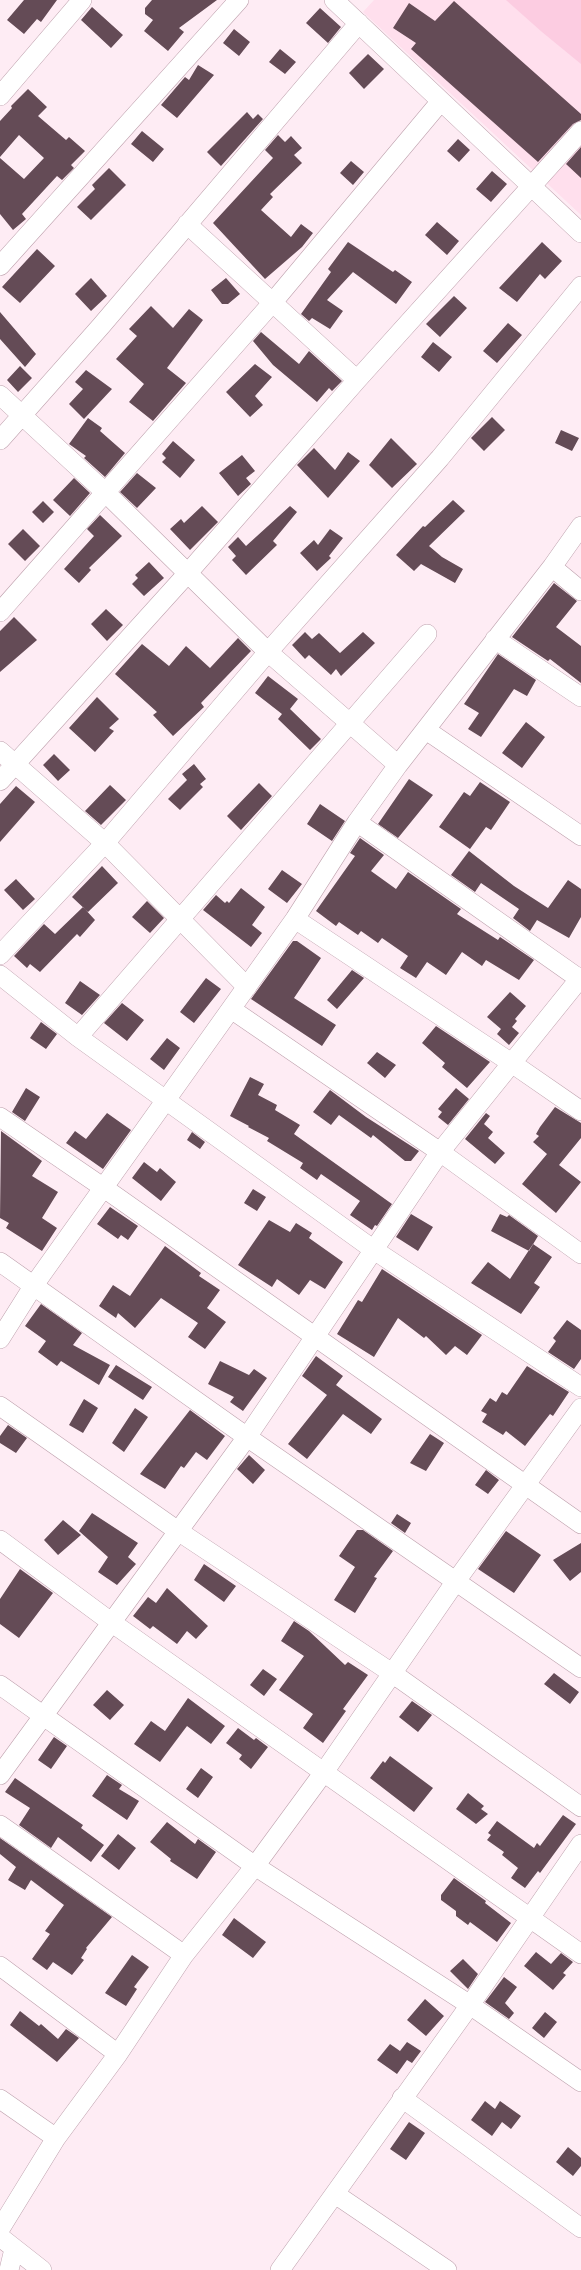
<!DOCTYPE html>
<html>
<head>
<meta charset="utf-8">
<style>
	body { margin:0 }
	canvas { display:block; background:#feecf4 }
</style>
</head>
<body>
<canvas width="581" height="2270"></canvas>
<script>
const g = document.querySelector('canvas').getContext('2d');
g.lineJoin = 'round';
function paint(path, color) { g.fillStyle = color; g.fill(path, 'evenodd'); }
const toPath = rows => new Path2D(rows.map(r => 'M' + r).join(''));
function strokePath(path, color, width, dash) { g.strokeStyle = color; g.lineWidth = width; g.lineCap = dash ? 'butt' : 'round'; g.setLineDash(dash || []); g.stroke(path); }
const built = toPath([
	[374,0,581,0,581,215,363,12]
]);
const green = toPath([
	[506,0,581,0,581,64,542,32]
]);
const building = toPath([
	[24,0,57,0,41,22,37,19,24,34,7,20],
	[152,0,217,0,179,28,184,32,168,51,144,31,153,20,145,14,145,8],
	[454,1,581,114,581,120,573,124,538,162,411,49,416,43,393,28,409,3,435,21],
	[92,7,123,35,111,48,81,20],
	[320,8,341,27,328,43,306,23],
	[234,29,250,42,239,56,223,43],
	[280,49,296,62,285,74,269,62],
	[368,54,384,69,364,89,349,73],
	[198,65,214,75,177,118,161,105,185,77,189,80],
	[28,89,47,107,38,116,66,140,69,137,85,151,71,165,74,168,62,180,57,176,22,214,26,219,13,230,0,214,0,158,24,179,44,158,19,135,0,157,0,121,12,108,11,106],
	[247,112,253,119,258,114,263,119,221,166,207,152],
	[142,131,164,149,153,162,131,144],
	[278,135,285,142,291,136,302,148,294,155,302,163,270,194,273,197,261,210,291,237,301,224,313,233,302,247,265,279,213,223,273,158,265,150],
	[458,139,470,150,459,162,447,151],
	[581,147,581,178,566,164],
	[351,161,364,172,353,185,340,173],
	[109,168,126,185,91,220,77,207,95,189,92,185],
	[492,171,507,184,491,202,476,189],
	[437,222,459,241,447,255,425,235],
	[348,242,393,272,395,270,412,282,396,304,353,272,327,300,343,311,330,329,312,318,309,321,301,314,331,272,328,269],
	[542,242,562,261,545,279,540,274,517,302,499,288],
	[37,249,55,266,20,303,2,287],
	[91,278,107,296,91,311,75,294],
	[226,278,240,294,228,304,222,304,211,290],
	[454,296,467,308,440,337,426,324],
	[151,306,173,328,189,309,203,320,167,368,186,383,153,421,129,402,144,384,116,359,137,336,129,329],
	[0,312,36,354,25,367,0,339],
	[508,323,522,335,497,363,483,351],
	[261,332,299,364,309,351,342,381,332,391,329,388,317,402,273,365,253,341],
	[433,342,452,357,439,372,421,357],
	[255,364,272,377,255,396,263,405,250,417,226,392],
	[20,366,32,378,18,392,7,380],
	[86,370,112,389,84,419,69,404,83,389,75,382],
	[492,417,505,430,484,451,471,438],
	[88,418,102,428,100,431,125,453,105,477,84,458,86,456,69,444],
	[561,430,579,438,572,451,555,443],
	[391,438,417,464,392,488,369,465],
	[173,441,195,460,180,478,162,462,166,458,162,454],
	[314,448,335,470,348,452,360,461,328,498,297,465],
	[242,455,255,471,246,478,251,484,238,496,219,473],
	[137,473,156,488,137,508,120,492],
	[74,478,90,493,70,516,53,500],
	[453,500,465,511,429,546,442,557,463,569,455,583,421,564,414,571,396,555,423,526,425,527],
	[43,501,54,512,43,523,32,512],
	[202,506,218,522,190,550,170,529,181,519,184,523],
	[290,506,297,512,273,541,277,545,246,575,232,560,236,556,228,547,238,537,246,546],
	[100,515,122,536,89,568,91,570,79,583,64,569,94,536,87,529],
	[23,529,40,546,25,561,8,544],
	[330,529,343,538,329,556,331,558,317,571,300,553,314,540,318,545],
	[149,562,164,578,144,596,132,584,138,578,135,575],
	[554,583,577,601,556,627,581,646,581,683,550,659,548,661,512,637],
	[106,609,123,625,107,641,91,624],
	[14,617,37,640,0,672,0,631],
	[305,632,312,639,319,633,340,653,363,632,375,643,341,676,336,669,331,675,309,655,305,659,292,645],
	[238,638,251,651,201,703,204,707,173,736,153,715,157,712,115,674,142,644,169,666,186,646,210,668],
	[498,654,536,680,527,696,514,689,481,737,468,729,479,713,464,704],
	[268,676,298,699,290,709,321,739,310,750,278,719,282,714,255,693],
	[97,697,119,719,109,728,114,731,95,752,69,728],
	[526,722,545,737,522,768,502,753],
	[54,754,70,770,58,781,43,765],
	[194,764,206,779,200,784,203,787,180,810,168,799,187,780,182,774],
	[409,779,433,795,398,838,378,824],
	[480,782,510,802,491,830,486,827,470,849,439,827,464,792,470,796],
	[259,783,272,796,241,830,227,816],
	[110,785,126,800,101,825,85,811],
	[16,786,35,802,0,842,0,804],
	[320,804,345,821,332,841,307,824],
	[360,838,384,855,371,871,396,889,408,872,461,909,457,914,498,940,500,937,534,960,519,980,486,960,482,966,462,952,446,975,427,962,416,978,400,968,408,956,382,938,378,943,361,931,358,935,339,922,336,926,316,911,355,856,350,853],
	[469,851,514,886,548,908,568,880,581,889,581,917,569,938,537,920,530,931,513,918,519,909,481,883,475,892,451,875],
	[102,866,118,883,88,912,72,897],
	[282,870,302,884,287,903,268,889],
	[16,879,35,899,23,910,4,890],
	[241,888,265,907,252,925,262,933,251,947,203,910,216,895,225,903,227,901,229,903],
	[147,901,164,918,150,933,132,917],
	[83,907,95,920,80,937,77,934,40,972,30,964,27,968,14,956,44,924,55,934],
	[293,941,297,941,321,958,294,998,336,1025,322,1046,251,999],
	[352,970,364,978,337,1009,327,1000],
	[206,978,221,989,194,1023,180,1012],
	[80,981,100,995,82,1015,65,1003],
	[510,992,526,1006,515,1019,517,1021,512,1027,519,1033,509,1045,497,1034,501,1029,487,1017],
	[122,1003,144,1020,127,1041,104,1023],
	[41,1022,57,1034,46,1049,30,1038],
	[436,1026,490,1062,467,1088,442,1067,445,1063,422,1043],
	[167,1038,180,1048,164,1070,150,1059],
	[377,1052,396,1065,385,1078,367,1063],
	[250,1077,264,1084,258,1095,277,1105,275,1110,300,1125,294,1134,392,1204,377,1226,375,1225,372,1230,350,1215,360,1201,321,1174,317,1180,300,1168,303,1163,267,1141,269,1138,248,1127,249,1126,230,1116],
	[26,1088,40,1097,25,1121,12,1112],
	[456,1088,469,1099,448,1125,438,1117,442,1112,438,1109],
	[330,1090,366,1117,419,1151,411,1161,405,1161,373,1135,371,1138,339,1115,331,1125,313,1112],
	[555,1107,581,1123,581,1138,559,1165,581,1182,556,1213,522,1184,547,1154,533,1142,539,1136,536,1134,540,1127],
	[107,1113,131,1130,103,1169,66,1143,75,1131,86,1139],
	[486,1113,490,1116,484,1124,493,1132,488,1138,505,1153,495,1164,465,1139],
	[1,1131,42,1161,32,1176,58,1192,42,1218,57,1228,42,1251,6,1228,9,1223,0,1218],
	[192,1132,205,1142,200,1149,187,1140],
	[144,1162,157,1172,160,1168,176,1182,161,1201,132,1178],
	[253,1189,266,1197,257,1211,244,1203],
	[110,1207,138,1226,128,1240,121,1235,118,1239,97,1224],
	[411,1214,433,1227,418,1251,396,1237],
	[500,1214,507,1217,509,1215,538,1236,529,1251,491,1231],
	[269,1220,290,1232,296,1223,312,1233,309,1238,343,1262,325,1289,310,1280,299,1295,277,1279,272,1287,238,1265],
	[533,1244,552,1257,534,1283,540,1287,521,1314,471,1283,488,1262,510,1279],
	[165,1246,201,1273,199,1276,220,1290,207,1308,226,1322,205,1349,188,1337,198,1323,161,1298,135,1328,118,1313,116,1318,99,1306,113,1285,130,1296],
	[382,1269,482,1335,467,1355,455,1346,446,1355,426,1336,424,1338,398,1318,374,1357,337,1334,358,1300,362,1302],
	[41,1304,82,1333,73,1345,110,1365,99,1385,61,1361,57,1366,38,1352,46,1341,25,1326],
	[567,1320,581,1330,581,1359,574,1369,548,1352,556,1341,553,1338],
	[316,1356,343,1376,336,1385,382,1419,371,1434,343,1414,307,1459,288,1444,327,1395,302,1376],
	[220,1361,249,1375,254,1369,267,1378,243,1411,230,1402,234,1397,208,1384],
	[116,1365,152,1387,143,1400,108,1377],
	[527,1366,569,1392,553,1416,550,1414,525,1446,506,1431,503,1435,482,1422,487,1414,481,1411,490,1398,496,1402,502,1392,507,1395],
	[84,1399,98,1408,83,1433,69,1425],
	[135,1408,148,1417,124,1452,112,1443],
	[190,1410,225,1436,207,1460,196,1452,184,1468,181,1466,165,1489,140,1474],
	[8,1425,27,1438,16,1453,0,1443,0,1436],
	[430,1434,444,1443,426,1471,410,1463],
	[249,1455,265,1470,253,1484,237,1469],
	[486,1470,499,1480,488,1494,475,1485],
	[92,1513,138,1543,128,1557,136,1564,117,1585,98,1572,108,1557,79,1531],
	[397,1514,411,1523,405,1533,391,1523],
	[63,1520,81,1535,58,1555,44,1540],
	[357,1530,363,1530,393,1551,374,1577,377,1578,355,1613,334,1600,355,1567,339,1556],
	[506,1531,541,1555,514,1593,478,1569],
	[581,1543,581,1572,570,1581,553,1560],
	[204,1564,236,1586,224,1602,194,1580],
	[20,1569,53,1593,19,1638,0,1624,0,1599],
	[167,1588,208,1626,196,1639,187,1631,177,1644,153,1626,150,1629,133,1616,148,1597,156,1603],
	[294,1621,309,1631,345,1665,348,1662,368,1675,343,1709,346,1711,323,1743,303,1728,313,1714,279,1690,304,1656,281,1641],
	[263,1669,277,1679,264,1696,250,1685],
	[554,1673,579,1692,570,1704,544,1684],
	[107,1690,124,1705,110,1720,93,1705],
	[188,1698,225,1726,211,1744,187,1726,160,1762,134,1744,151,1721,165,1731],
	[412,1701,432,1715,418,1732,399,1717],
	[238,1728,254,1740,256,1738,268,1747,251,1769,239,1759,242,1755,226,1743],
	[54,1737,67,1746,51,1769,38,1760],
	[390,1756,433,1788,414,1812,370,1778,383,1761,385,1763],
	[201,1768,213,1777,198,1798,186,1789],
	[107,1775,122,1785,119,1789,139,1801,127,1820,92,1796],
	[15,1778,83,1825,81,1828,104,1845,91,1862,58,1837,51,1848,19,1825,30,1808,5,1792],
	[468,1793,484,1806,481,1809,488,1814,476,1824,456,1809],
	[563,1815,576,1824,540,1873,538,1871,525,1888,511,1878,518,1868,502,1855,504,1852,487,1840,491,1835,488,1833,497,1821,534,1848,537,1843,540,1846],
	[167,1822,195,1844,198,1839,216,1852,197,1879,170,1861,171,1859,150,1842],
	[118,1834,136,1848,119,1870,101,1856],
	[0,1838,112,1917,86,1948,87,1949,81,1958,84,1960,72,1975,53,1962,47,1970,32,1959,50,1934,45,1931,64,1905,31,1880,25,1890,8,1880,16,1867,0,1854],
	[454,1878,486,1901,485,1903,511,1923,497,1942,470,1922,468,1925,456,1916,456,1911,441,1900,441,1895],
	[234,1918,266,1942,253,1958,222,1935],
	[536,1952,551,1964,561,1953,573,1962,563,1973,566,1975,553,1990,524,1966],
	[132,1955,149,1967,134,1987,137,1989,126,2006,105,1993],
	[463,1959,478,1974,468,1989,450,1971],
	[504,1977,517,1987,505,2003,514,2013,509,2019,485,2002],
	[425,1999,444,2016,426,2036,407,2020],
	[20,2011,39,2026,41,2024,58,2039,66,2029,79,2038,57,2062,10,2025],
	[545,2012,557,2022,544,2038,532,2028],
	[407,2042,421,2051,412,2063,407,2060,397,2074,377,2060,390,2044,400,2051],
	[485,2101,495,2109,500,2101,521,2116,511,2129,502,2122,492,2136,471,2120],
	[409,2122,425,2133,406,2160,390,2149],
	[568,2147,581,2158,581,2166,573,2176,556,2162]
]);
const minor = toPath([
	[334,0,581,233],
	[0,96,82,0],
	[187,224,357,380],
	[0,266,239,0],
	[0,395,106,493,268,652,398,765],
	[0,440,101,326,359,23],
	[552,567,581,591],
	[0,612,273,302,441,101],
	[495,639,581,697],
	[426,730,581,836],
	[0,751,105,843,247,987],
	[0,781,187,574,357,380,581,131],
	[357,822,581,980],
	[295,919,513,1064,581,1111],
	[0,955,105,843,268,652,440,458,581,286],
	[0,975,78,1037,374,1250,581,1387],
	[231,1009,440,1152,581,1254],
	[78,1037,427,634],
	[0,1117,104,1188,581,1524],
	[0,1262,247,1437,581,1668],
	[0,1339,34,1285,295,919,357,822,398,765,552,567,581,526],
	[0,1406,178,1531,392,1673,581,1807],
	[0,1540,111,1622,581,1954],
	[0,1685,255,1866,470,2005,581,2082],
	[0,1775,247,1437,440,1152,581,977],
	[0,1825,184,1955],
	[0,1966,118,2054],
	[402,2098,581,2228],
	[0,2099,56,2138],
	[335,2194,447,2270],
	[0,2229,56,2138,118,2054,184,1955,255,1866,324,1772,456,1581,581,1408],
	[0,2237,42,2270],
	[9,2270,14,2249],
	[280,2270,470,2005,581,1844]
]);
paint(built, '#ffdfed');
paint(green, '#fccce1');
paint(building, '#644b56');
strokePath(minor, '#bea1ad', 20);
strokePath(minor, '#fff', 19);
</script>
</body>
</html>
